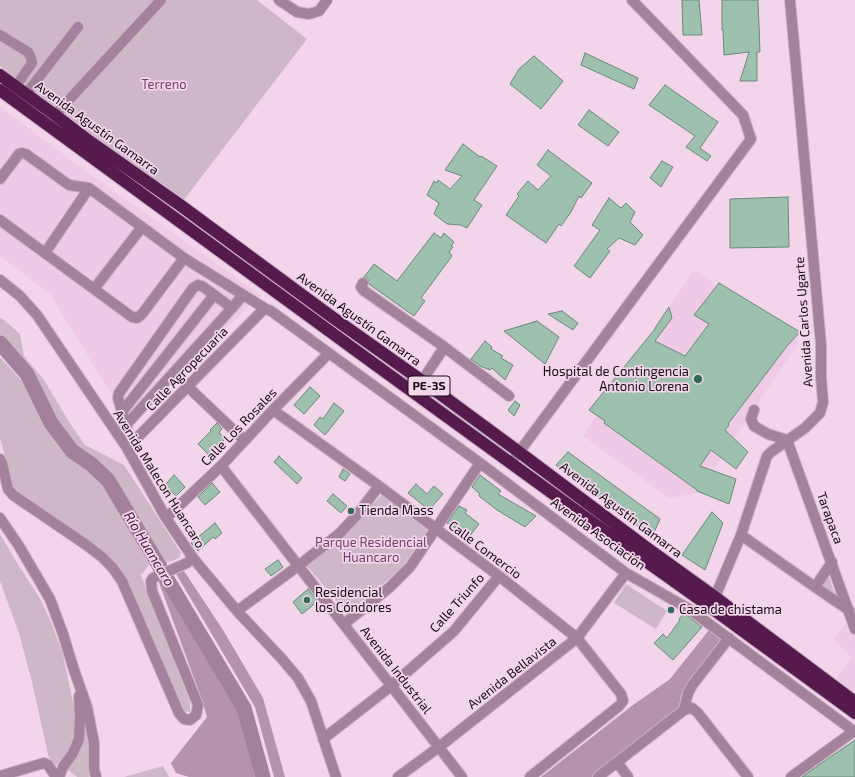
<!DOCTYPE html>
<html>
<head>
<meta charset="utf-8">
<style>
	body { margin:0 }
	canvas { display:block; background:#f3d5eb }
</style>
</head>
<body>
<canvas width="855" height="777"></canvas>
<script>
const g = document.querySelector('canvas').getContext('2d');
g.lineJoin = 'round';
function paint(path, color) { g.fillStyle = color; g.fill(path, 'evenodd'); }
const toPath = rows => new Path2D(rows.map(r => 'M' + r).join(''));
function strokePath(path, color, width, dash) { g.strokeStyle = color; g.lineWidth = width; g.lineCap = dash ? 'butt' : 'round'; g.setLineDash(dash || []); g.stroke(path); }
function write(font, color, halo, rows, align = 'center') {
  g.font = font + ' "Exo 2",sans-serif'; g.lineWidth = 3.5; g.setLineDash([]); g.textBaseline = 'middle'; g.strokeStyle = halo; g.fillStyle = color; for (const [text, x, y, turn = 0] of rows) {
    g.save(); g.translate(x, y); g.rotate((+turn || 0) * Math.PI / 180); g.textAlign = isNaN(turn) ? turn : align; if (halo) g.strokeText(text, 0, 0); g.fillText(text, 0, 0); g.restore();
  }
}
const built = toPath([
	[0,106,79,166,261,295,129,423,50,294,0,256],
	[694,270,799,342,698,493,669,498,583,436],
	[850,617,855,631,855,695,835,680,851,657,834,639]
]);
const green = toPath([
	[0,0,257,0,307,39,180,205,0,66],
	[0,318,3,319,20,334,24,356,44,380,71,425,85,445,124,465,181,553,179,558,164,564,108,472,95,462,75,449,58,427,25,365,0,336],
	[1,358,22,381,53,438,64,453,86,467,104,482,149,565,141,575,190,702,190,712,185,711,156,649,127,582,113,559,87,539,20,496,13,485,0,438,0,359],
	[382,495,428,530,400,570,347,613,307,566],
	[0,534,16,561,39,597,52,624,63,655,76,716,74,740,67,756,54,767,48,755,32,682,19,633,0,581],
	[828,575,837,600,819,590],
	[626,584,667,611,656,629,614,603],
	[84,715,91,731,89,777,77,777,67,769,83,742,84,734],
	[163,766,169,777,124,777]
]);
const forest = toPath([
	[184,571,223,630,263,698,285,777,274,777,255,707,175,572],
	[161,575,236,705,244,725,255,777,189,777,176,773,171,763,207,717,202,700,157,577],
	[709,630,725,638,681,695,679,707,592,777,541,777,633,705,670,679]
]);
const river = toPath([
	[0,343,27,374,51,423,72,451,91,464,108,480,244,708,263,777]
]);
const building = toPath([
	[682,0,699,0,702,35,683,35,682,0],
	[722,0,758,0,760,52,757,52,757,81,740,81,749,52,724,55,723,30,722,30,722,0],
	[585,53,638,78,634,89,581,65,585,53],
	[534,56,563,81,541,109,510,84,519,69,534,56],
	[665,85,718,122,700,148,711,156,707,161,686,147,695,136,649,105,665,85],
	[589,110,619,132,608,146,578,125,589,110],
	[463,144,480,157,481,156,497,166,474,200,482,205,467,228,461,225,447,224,434,214,439,203,427,195,434,181,437,183,438,180,450,189,462,176,445,170,463,144],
	[548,150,592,183,581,198,579,196,571,212,561,226,559,224,546,243,506,215,519,196,517,194,528,181,538,190,551,176,537,165,548,150],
	[662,161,673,167,661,187,650,178,662,161],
	[788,197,789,247,730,248,730,199,788,197],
	[609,198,621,208,626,203,635,212,630,222,643,235,635,245,619,238,607,249,610,251,590,278,574,266,600,230,592,225,609,198],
	[434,233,441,238,444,233,454,242,451,246,453,247,449,252,452,256,421,298,425,301,414,316,369,284,368,279,364,277,374,264,397,281,434,233],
	[719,283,800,332,787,346,728,424,729,425,725,430,748,452,736,469,711,450,700,466,736,479,729,504,697,491,697,490,604,423,605,421,589,410,655,329,655,328,669,307,672,318,655,341,685,356,709,324,694,315,719,283],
	[562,311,578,323,573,330,548,314,562,311],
	[537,321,559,337,545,364,504,331,537,321],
	[485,341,492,347,491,349,503,356,501,358,513,365,505,380,492,368,490,370,480,366,471,359,485,341],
	[310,387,320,396,304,414,294,405,310,387],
	[515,401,520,405,514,416,508,410,515,401],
	[334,403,344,411,325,435,314,425,320,417,323,419,334,403],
	[217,423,222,429,219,432,225,439,209,455,198,444,211,431,210,430,217,423],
	[568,452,660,519,652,537,556,465,568,452],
	[279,456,302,478,297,484,274,462,279,456],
	[343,469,350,474,345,481,339,477,343,469],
	[174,475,185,487,176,496,165,485,174,475],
	[480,475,501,491,498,494,536,516,525,527,497,510,479,496,480,494,472,487,480,475],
	[212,483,220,492,205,505,198,497,212,483],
	[416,484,427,494,434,486,443,494,429,510,408,493,416,484],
	[333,494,347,506,341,513,327,501,333,494],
	[459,506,467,510,465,513,479,524,468,538,458,531,459,530,447,523,459,506],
	[712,512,723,523,705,570,682,555,712,512],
	[215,523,222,533,215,539,213,537,198,551,191,543,215,523],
	[278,560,283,567,271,576,265,569,278,560],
	[308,589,318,601,302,614,293,602,308,589],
	[684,613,702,627,673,660,654,643,663,634,667,638,680,620,679,619,684,613],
	[855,740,855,777,802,777,823,762,855,740]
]);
const minor = toPath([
	[279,0,297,12,309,14,319,11,327,0],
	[0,35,28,52,31,58,32,63,16,86],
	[26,94,78,27],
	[55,115,161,0],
	[0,179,19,154,22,153,26,154,69,185,89,188,184,258],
	[0,220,132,317,137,318,142,314,184,258,266,309,271,311,480,463,626,573,689,609,855,732],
	[45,253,89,188],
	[0,280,20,296,37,315,127,448,166,518,193,558,237,611,282,659,298,678,311,701,336,777],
	[363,283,361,287,363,290,443,346,509,396],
	[94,289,142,227],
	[422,381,443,349,443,346],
	[188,387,244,440],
	[273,410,379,486,499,576,577,638,621,694,623,701,619,706,530,777],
	[754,410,751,419,754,426,768,434,787,440,855,629],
	[122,412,214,295],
	[126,425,232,308],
	[132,443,129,437,126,425,118,398,119,393,193,288,198,285,202,286,232,308,243,295],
	[128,447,262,311,266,309],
	[0,459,2,463,8,489,13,495,85,544,102,557,112,567,122,581,179,713,184,719,190,720,196,715,198,705,152,591,151,581,153,578,187,563,193,558],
	[511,463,751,139,743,115,632,0],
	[221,466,462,777],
	[0,518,19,546,50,599,63,634,74,670,87,707,94,743,94,769,96,777],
	[166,518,221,466,273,410,329,353],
	[741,535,815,587,849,610],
	[815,587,832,562],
	[711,603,715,597,741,535,767,456,771,452,805,428,820,413,823,402,821,377,821,344,790,0],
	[237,611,298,566,339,534,356,516,379,486],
	[344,624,390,587,410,567,480,463],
	[684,710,692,708,698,713,748,777],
	[323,739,391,686,454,631,499,576],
	[617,762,628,777],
	[0,776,44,763,48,765,56,777],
	[59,777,63,767,73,753,79,739,80,717,79,696],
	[398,777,439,747,577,638,626,573],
	[598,777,684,710,688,693,693,684,729,638],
	[791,777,854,731]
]);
const highway = toPath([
	[0,75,55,115,89,141,180,205,332,317,432,388,519,452,647,548,715,597,855,702],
	[0,90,373,363,647,562,709,606,855,713]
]);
const markers = [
	[698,379,5,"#336b53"],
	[351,511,4,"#336b53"],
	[307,600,4,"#336b53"],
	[671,610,4,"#336b53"]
];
const shields = [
	[429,386,42]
];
const shieldNames = [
	["PE-3S",429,386]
];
const parkNames = [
	["Terreno",164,85],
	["Parque Residencial",371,543],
	["Huancaro",371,558]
];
const streetNames = [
	["Avenida Agustín Gamarra",97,128,36],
	["Avenida Agustín Gamarra",359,319,36],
	["Avenida Carlos Ugarte",804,322,-94],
	["Calle Agropecuaria",187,369,-46],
	["Calle Los Rosales",239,427,-46],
	["Avenida Malecon Huancaro",159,479,58],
	["Avenida Agustín Gamarra",621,510,37],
	["Tarapaca",830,518,70],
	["Avenida Asociación",598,534,36],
	["Calle Comercio",485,550,37],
	["Calle Triunfo",457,603,-48],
	["Avenida Industrial",396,670,52],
	["Avenida Bellavista",512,673,-38]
];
const poiNames = [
	["Hospital de Contingencia",689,372,"right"],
	["Antonio Lorena",689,387,"right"],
	["Tienda Mass",359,511],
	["Residencial",315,593],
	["los Cóndores",315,608],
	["Casa de chistama",679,610]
];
const waterNames = [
	["Río Huancaro",149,549,59]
];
paint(built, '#efcae6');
paint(green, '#ceb8c8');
paint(forest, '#b493ab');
strokePath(river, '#a2829a', 15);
paint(building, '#9dc0af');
strokePath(building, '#688a79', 1);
strokePath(minor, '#cbb1c4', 12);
strokePath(highway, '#cbb1c4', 14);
strokePath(minor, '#a3839b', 10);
strokePath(highway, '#571a4d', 12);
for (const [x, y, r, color] of markers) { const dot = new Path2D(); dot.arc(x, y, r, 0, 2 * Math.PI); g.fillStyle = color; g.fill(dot); strokePath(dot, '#f3d5eb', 1.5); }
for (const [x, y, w] of shields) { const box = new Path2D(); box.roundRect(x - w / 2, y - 10, w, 20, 3); g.fillStyle = '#f3d5eb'; g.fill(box); strokePath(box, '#160c14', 1); }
write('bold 12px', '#160c14', null, shieldNames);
write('13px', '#714367', '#f3d5eb', parkNames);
write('13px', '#160c14', '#f3d5eb', streetNames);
write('13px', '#160c14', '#f3d5eb', poiNames, 'left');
write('italic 14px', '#471c3f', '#f3d5eb', waterNames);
</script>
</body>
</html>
